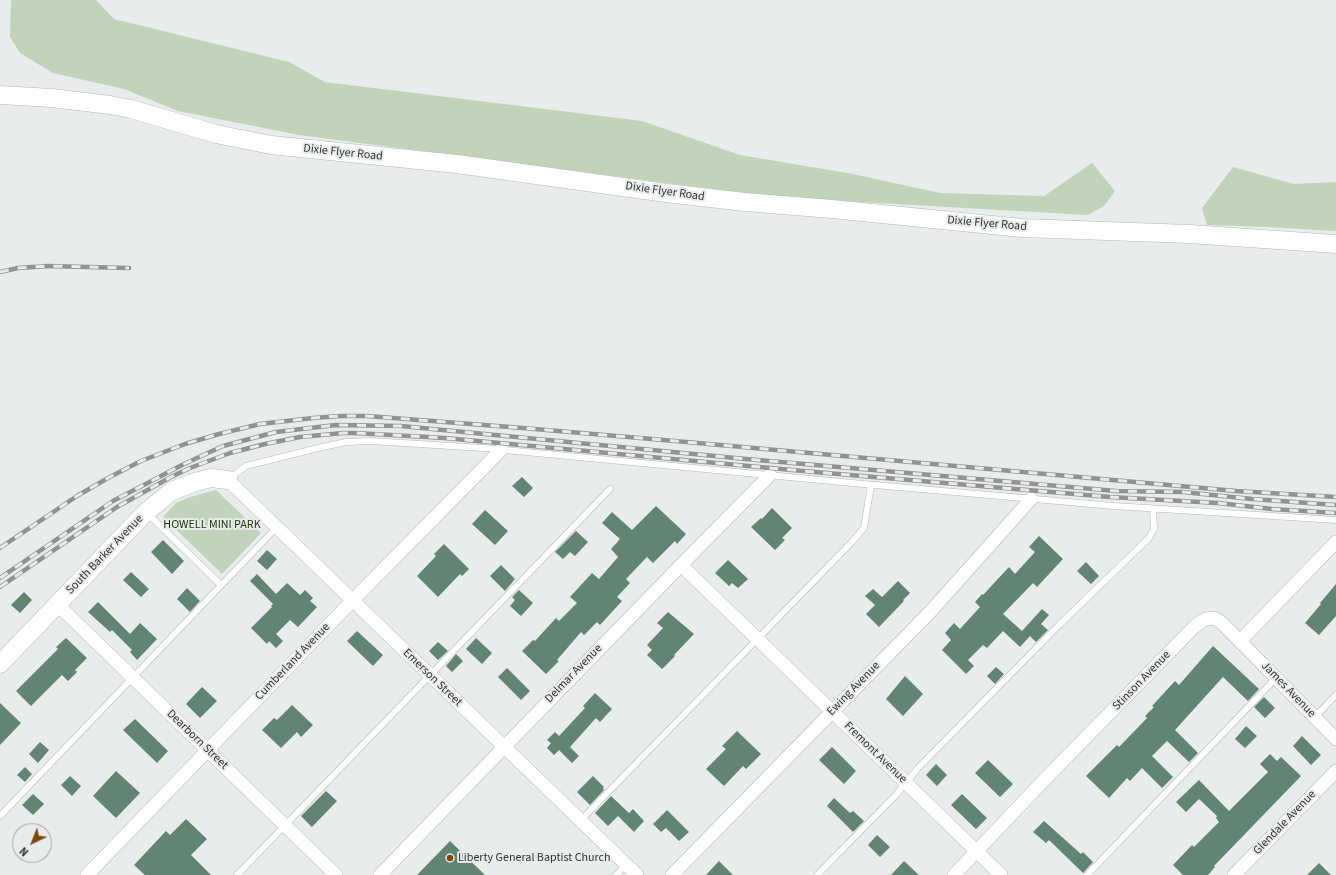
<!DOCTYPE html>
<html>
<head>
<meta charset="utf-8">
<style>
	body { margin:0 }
	#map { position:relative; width:1336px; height:875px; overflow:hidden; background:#e8ecec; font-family:"Source Sans 3",sans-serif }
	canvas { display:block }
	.north { position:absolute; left:12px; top:823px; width:40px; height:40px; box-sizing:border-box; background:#e8ecec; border:1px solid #9fa2a2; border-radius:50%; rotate:223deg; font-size:11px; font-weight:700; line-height:16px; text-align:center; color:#313332 }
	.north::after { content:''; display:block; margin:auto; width:14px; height:18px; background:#844703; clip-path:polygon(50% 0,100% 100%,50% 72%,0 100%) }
</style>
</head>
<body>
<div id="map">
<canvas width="1336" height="875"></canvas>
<div class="north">N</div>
</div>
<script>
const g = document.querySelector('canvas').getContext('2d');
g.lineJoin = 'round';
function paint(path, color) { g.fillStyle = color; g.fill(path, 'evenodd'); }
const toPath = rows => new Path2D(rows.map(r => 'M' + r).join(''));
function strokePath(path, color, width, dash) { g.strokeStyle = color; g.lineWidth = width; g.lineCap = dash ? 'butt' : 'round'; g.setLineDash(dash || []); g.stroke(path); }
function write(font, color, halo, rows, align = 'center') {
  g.font = font + ' "Source Sans 3",sans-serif'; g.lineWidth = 4; g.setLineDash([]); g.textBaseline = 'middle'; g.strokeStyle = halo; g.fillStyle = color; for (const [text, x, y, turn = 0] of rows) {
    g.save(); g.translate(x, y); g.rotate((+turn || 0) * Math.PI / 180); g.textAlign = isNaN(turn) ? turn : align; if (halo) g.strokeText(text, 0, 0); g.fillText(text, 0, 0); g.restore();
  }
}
const green = toPath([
	[11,0,96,0,114,19,289,62,325,82,642,121,740,155,853,174,940,193,1044,196,1092,163,1115,191,1104,206,1088,215,774,197,299,135,178,111,124,89,53,73,20,53,10,37],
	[1233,167,1294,184,1336,182,1336,231,1267,227,1207,225,1202,208],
	[216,490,261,533,222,574,163,517,176,503,187,498]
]);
const building = toPath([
	[522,477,533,488,524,497,512,486],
	[656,506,686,534,677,544,675,541,653,563,647,557,626,579,630,583,617,597,622,601,600,625,597,622,584,635,581,632,557,660,559,661,546,674,522,651,533,640,535,641,556,618,559,621,577,603,570,597,592,573,599,579,618,557,611,549,620,539,602,523,612,512,632,530],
	[772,508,792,528,782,538,785,540,775,550,751,527,761,518,762,519],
	[485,510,508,531,495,545,472,524],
	[576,531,588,542,575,556,570,552,563,559,555,552],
	[1039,536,1063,559,1037,587,1033,583,1003,614,1022,631,1042,609,1049,615,1041,624,1048,630,1036,642,1030,636,1020,647,1003,631,987,648,983,645,968,660,974,666,966,674,942,650,951,640,945,633,954,623,960,629,980,607,975,602,982,594,983,595,1009,567,1015,574,1035,552,1029,547],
	[163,540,184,561,172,574,151,552],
	[444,544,469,569,462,576,460,574,438,597,417,576,436,556,434,554],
	[267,550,277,559,267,570,257,561],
	[728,560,748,579,738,588,732,583,729,586,715,573],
	[1086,562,1099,576,1091,584,1077,571],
	[501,565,515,579,505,591,490,576],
	[131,572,149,589,141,597,123,580],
	[257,574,276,594,287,583,300,595,305,590,313,598,310,601,317,607,298,627,290,620,276,634,283,641,276,648,269,641,267,644,251,628,272,607,271,606,273,604,250,581],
	[898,581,910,593,903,600,904,601,879,627,866,614,875,605,865,596,873,589,882,597],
	[1336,584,1336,616,1319,635,1305,623,1321,604,1320,603],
	[187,588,200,601,190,612,177,599],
	[519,590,533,603,521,616,510,606,515,600,512,597],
	[24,592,32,600,20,613,11,605],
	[98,602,130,634,140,623,157,639,137,660,130,652,132,650,112,630,110,632,88,612],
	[668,612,694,634,674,655,675,656,662,669,647,655,652,650,647,645,663,628,657,623],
	[357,631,383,655,373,666,347,641],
	[66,638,87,658,75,670,77,672,68,681,62,675,31,706,16,691,58,649,56,647],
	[476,638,492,653,482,664,466,649],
	[438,642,448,651,438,660,429,651],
	[1213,646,1259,689,1248,701,1223,677,1175,730,1198,753,1189,762,1167,741,1152,756,1173,777,1162,788,1142,768,1130,781,1127,778,1109,798,1086,776,1117,745,1119,747,1147,718,1145,716,1154,707,1152,706,1175,681,1179,685],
	[456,654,463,661,452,672,446,666],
	[996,667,1004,674,995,684,987,676],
	[507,668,530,691,521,700,498,677],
	[905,676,923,694,903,716,886,699],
	[202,687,217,701,200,718,186,704],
	[595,693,612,709,600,722,596,718,570,747,579,756,572,763,559,750,554,755,547,748,551,743,547,740,555,732,559,736,585,708,583,706],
	[1264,697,1275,708,1265,718,1254,707],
	[0,703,21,723,0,745],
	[292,705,313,725,301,737,297,732,281,748,262,730,274,718,277,720],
	[135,719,168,751,157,763,123,730],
	[1246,726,1257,736,1245,748,1235,739],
	[737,731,761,754,746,769,743,766,724,786,706,769,726,749,722,746],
	[1302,736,1321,755,1311,765,1293,746],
	[40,742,49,750,38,763,29,754],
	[832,747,856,771,844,784,819,760],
	[1270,754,1277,761,1281,757,1301,776,1214,866,1215,867,1208,875,1183,875,1173,865,1192,845,1194,847,1219,822,1216,818,1217,816,1199,799,1186,812,1176,802,1199,780,1229,811,1268,772,1260,764],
	[988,760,1013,784,1000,797,975,773],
	[936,764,947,775,937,786,926,775],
	[25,767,32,774,25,782,17,775],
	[116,771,140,793,116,818,93,796],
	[70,776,81,786,72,796,61,785],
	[593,776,604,787,603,788,604,790,590,805,577,792],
	[326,791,337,801,312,827,301,816],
	[33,794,44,804,33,815,22,805],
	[962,794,987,818,976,829,951,805],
	[611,796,629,813,633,809,644,821,634,832,618,816,608,826,595,813],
	[834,798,850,813,853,811,864,821,853,832,827,806],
	[667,810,689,832,679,841,666,828,661,832,653,824],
	[186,819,207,839,191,855,211,875,145,875,134,865,166,831,170,835],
	[1044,821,1081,854,1083,852,1093,862,1083,873,1049,840,1046,843,1033,832],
	[877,835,890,847,880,857,868,845],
	[450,841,485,875,417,875],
	[719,861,733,875,706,875],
	[904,861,919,875,891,875],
	[1319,863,1331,875,1307,875]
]);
const lane = toPath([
	[229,479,246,466,318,448,346,442,370,441,484,448,852,483,1114,506,1336,520],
	[148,514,221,585],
	[1314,718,1336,695],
	[0,816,277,527],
	[581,820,851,543,864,528,871,485],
	[237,875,610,489],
	[616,875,626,865],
	[817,875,896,795,918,768,1059,625,1149,538,1154,529,1153,509],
	[1087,875,1276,678]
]);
const street = toPath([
	[228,480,637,875],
	[681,565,1001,875],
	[58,605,336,875],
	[1240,641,1336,542],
	[87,875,353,600,501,450],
	[380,875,681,565,770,475],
	[672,875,931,611,1031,499],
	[954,875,1047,777,1194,627,1202,621,1206,619,1214,618,1222,623,1336,739],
	[1234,875,1336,771]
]);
const secondary = toPath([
	[0,95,52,98,110,105,131,109,216,134,271,145,457,164,666,193,745,202,832,209,1022,228,1190,234,1336,244],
	[0,664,146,512,161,500,172,491,195,482,211,478,228,480]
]);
const rail = toPath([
	[0,272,18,268,48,266,129,268],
	[0,548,77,496,108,478,141,461,185,444,219,434,260,424,313,418,341,416,367,416,523,428,675,441,1236,491,1336,497],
	[0,578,113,501,184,464,223,446,276,432,336,425,401,426,746,459,1116,491,1183,492,1252,499,1336,505],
	[0,587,117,507,171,477,190,468,230,453,265,444,300,437,343,433,355,433,445,438,803,471,1110,497,1218,503,1272,509,1336,513]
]);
const markers = [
	[450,858,4,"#844703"]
];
const streetNames = [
	["Dixie Flyer Road",343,153,6],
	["Dixie Flyer Road",665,192,8],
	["Dixie Flyer Road",987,224,5],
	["South Barker Avenue",105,555,-46],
	["Cumberland Avenue",293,662,-46],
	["Delmar Avenue",574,674,-46],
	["Emerson Street",432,678,44],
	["Stinson Avenue",1142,681,-46],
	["Ewing Avenue",854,689,-46],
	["James Avenue",1288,690,46],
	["Dearborn Street",197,740,44],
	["Fremont Avenue",875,753,44],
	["Glendale Avenue",1285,823,-46]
];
const parkNames = [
	["HOWELL MINI PARK",212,525]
];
const poiNames = [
	["Liberty General Baptist Church",458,858]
];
paint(green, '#c1d3b8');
paint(building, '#618572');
strokePath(lane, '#b4b8b7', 7);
strokePath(street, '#b4b8b7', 14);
strokePath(secondary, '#b4b8b7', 19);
strokePath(lane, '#fff', 6);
strokePath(street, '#fff', 13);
strokePath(secondary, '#fff', 18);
strokePath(rail, '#909392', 4.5);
strokePath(rail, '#e8ecec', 3, [9]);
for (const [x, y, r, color] of markers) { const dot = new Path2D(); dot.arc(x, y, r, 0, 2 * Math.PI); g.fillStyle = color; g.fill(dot); strokePath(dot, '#e8ecec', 1.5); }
write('12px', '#313332', '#e8ecec', streetNames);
write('12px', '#1b3707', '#e8ecec', parkNames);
write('12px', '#313332', '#e8ecec', poiNames, 'left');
</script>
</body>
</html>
